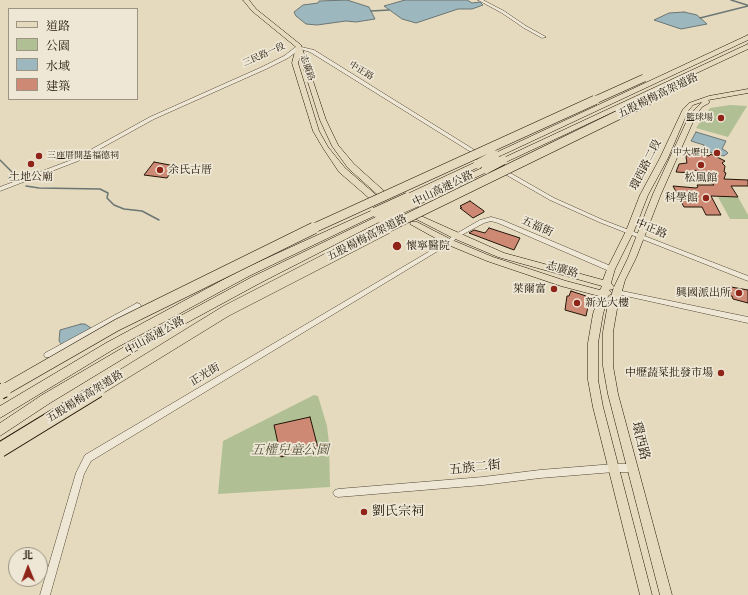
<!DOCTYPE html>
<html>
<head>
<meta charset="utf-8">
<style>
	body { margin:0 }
	#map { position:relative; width:748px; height:595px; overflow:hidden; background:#e5dabe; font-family:"IM FELL French Canon","Noto Serif TC",serif }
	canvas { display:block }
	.legend { position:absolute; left:8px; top:8px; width:130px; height:92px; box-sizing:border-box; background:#eee7d5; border:1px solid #9c9383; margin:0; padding:5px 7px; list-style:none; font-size:12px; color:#221507 }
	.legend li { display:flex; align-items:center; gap:8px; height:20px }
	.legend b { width:20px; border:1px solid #9c9383 }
	.north { position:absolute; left:8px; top:547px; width:40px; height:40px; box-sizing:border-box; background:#eee7d5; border:1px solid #9c9383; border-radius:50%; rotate:359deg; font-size:11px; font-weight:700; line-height:16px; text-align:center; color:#221507 }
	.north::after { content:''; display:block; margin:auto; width:14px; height:18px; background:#8f2418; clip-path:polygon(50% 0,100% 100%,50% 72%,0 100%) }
</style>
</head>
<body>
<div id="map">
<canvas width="748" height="595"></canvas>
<ul class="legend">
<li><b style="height:5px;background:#e5dabe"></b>道路</li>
<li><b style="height:11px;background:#b1c094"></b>公園</li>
<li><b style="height:11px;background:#9cb7bd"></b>水域</li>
<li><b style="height:11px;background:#ce8975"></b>建築</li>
</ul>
<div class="north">北</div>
</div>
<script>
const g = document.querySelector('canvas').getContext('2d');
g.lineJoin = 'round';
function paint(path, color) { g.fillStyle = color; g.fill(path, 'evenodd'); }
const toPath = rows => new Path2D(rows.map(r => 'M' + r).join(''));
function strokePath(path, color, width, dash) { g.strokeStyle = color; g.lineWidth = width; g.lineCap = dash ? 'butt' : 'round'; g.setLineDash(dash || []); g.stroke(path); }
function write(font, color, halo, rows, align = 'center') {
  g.font = font + ' "IM FELL French Canon","Noto Serif TC",serif'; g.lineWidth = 3.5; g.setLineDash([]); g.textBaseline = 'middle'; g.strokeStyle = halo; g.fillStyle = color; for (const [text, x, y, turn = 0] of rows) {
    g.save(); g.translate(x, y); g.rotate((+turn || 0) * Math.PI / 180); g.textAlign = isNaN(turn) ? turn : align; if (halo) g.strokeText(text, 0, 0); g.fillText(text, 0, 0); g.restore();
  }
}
const green = toPath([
	[730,105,747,106,728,137,696,128,710,108],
	[718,197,738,197,748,215,748,219,730,219],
	[314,395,318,396,327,426,329,443,330,487,218,494,223,441]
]);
const water = toPath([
	[347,0,369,7,375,19,356,22,346,21,317,25,306,24,296,16,294,12,303,5,318,3,319,1,347,0],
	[405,0,467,0,472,3,480,2,483,5,472,9,458,9,416,23,402,19,384,6,405,0],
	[684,12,697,15,707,24,681,29,654,20,669,13,684,12],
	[696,132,726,141,722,149,726,151,728,153,724,156,702,150,704,145,691,141,696,132],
	[81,324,85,324,91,328,62,345,59,341,60,330,81,324]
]);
const stream = toPath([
	[731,0,747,5],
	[371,11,389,10],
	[700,18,748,6],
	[0,160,13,173,9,179],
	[26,186,39,188,100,189,108,193,107,198,114,205,124,209,142,211,159,220]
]);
const building = toPath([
	[690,150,698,152,699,154,709,156,711,154,725,161,722,163,725,166,724,172,726,173,724,179,748,180,748,186,731,186,738,197,711,196,721,215,706,215,702,207,684,207,673,186,696,188,698,187,697,185,714,185,696,170,692,173,676,172,679,164,687,163,686,157,690,150],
	[154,162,175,166,167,178,144,175,154,162],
	[470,201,484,211,484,212,473,218,460,208,462,208,460,206,470,201],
	[489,228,520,238,514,250,469,233,474,230,485,233,489,228],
	[731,287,748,290,748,303,733,299,732,296,730,296,731,287],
	[571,291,586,296,589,302,586,316,565,310,567,296,569,296,571,291],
	[310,417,318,448,281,457,274,425,310,417]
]);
const minor = toPath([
	[478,0,483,0,504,11,526,26,546,37,542,38,524,28,502,13,478,0],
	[297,46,314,50,476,151,473,153,471,152,310,52,300,49,288,58,266,69,154,119,78,161,0,191,0,187,74,159,150,117,262,67,284,56,297,46],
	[505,170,554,198,603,220,748,276,748,281,599,222,550,200,503,173,503,171,505,170],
	[491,217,502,220,613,267,614,269,613,271,609,271,498,223,491,221,484,223,458,237,451,243,91,461,84,474,50,595,40,595,76,473,85,455,447,241,454,235,480,220,491,217],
	[615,290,617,290,748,317,748,323,617,294,615,294,614,292,615,290],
	[137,303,140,304,141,306,140,308,51,357,45,357,44,355,45,353,137,303],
	[614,464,632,464,635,465,636,468,635,471,632,472,614,472,540,478,483,485,338,497,335,496,333,493,335,490,338,489,483,477,540,470,614,464]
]);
const major = toPath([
	[243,0,249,0,256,9,301,45,326,120,338,145,354,164,384,191,384,195,378,195,348,168,332,146,320,120,300,57,298,63,319,131,328,147,345,168,375,194,375,198,369,198,339,172,323,148,313,131,292,63,296,47,252,11,243,0],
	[748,89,748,93,708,100,710,102,709,103,702,107,696,115,661,194,636,258,625,280,617,309,613,332,613,366,618,394,672,595,660,595,608,394,603,366,603,332,607,309,614,287,613,289,609,290,612,293,608,296,603,314,598,343,598,380,603,407,652,595,640,595,593,407,588,380,588,343,593,314,599,296,561,286,487,261,446,244,410,224,411,222,417,222,452,240,493,257,566,281,600,290,602,286,498,257,453,238,414,218,418,216,421,216,504,253,603,280,607,269,626,231,640,195,660,158,683,109,689,103,709,96,748,89],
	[702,102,690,114,653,194,628,258,614,287,611,283,615,269,634,231,648,195,668,158,688,111,693,105,702,102]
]);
const highway = toPath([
	[748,35,748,40,498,157,492,157,491,155,748,35],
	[748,44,748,49,506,162,503,163,499,160,748,44],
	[478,161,481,162,482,164,481,166,411,199,405,199,403,197,405,195,478,161],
	[486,166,489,167,490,169,489,171,420,204,417,205,412,202,414,200,486,166],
	[375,209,380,212,378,214,251,275,114,349,0,418,0,406,106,343,243,269,375,209],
	[380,215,385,218,383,220,260,283,144,346,50,403,0,436,0,423,42,395,136,340,252,277,380,215]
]);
const highwayBridgeFar3 = toPath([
	[593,101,644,78],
	[647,101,650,100]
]);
const highwayBridgeFar2 = toPath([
	[478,164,495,155],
	[486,169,503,160],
	[375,212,408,197],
	[380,218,417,202],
	[312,229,595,100],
	[385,229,649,100]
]);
const highwayBridgeFar1 = toPath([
	[2,391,117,325,314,228],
	[96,391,226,311,387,228]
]);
const highwayBridge = toPath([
	[0,392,4,390],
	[0,450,98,390]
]);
const markers = [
	[721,118,4,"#8f2418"],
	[717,153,4,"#8f2418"],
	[39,156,4,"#8f2418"],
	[31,164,4,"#8f2418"],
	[701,165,4,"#8f2418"],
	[160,170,4,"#8f2418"],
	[706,198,4,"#8f2418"],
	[397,246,5,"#8f2418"],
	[554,289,4,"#8f2418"],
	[739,293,4,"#8f2418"],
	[577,303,4,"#8f2418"],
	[721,373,4,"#8f2418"],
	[364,512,4,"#8f2418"]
];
const farStreetnames = [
	["三民路一段",264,55,-24],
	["志廣路",307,68,71],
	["中正路",361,71,32]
];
const farPoinames = [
	["籃球場",713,118],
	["中大壢中",709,153],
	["三座厝開基福德祠",47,156,"left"]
];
const streetNames = [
	["五股楊梅高架道路",658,96,-26],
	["環西路二段",646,165,-63],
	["中山高速公路",443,189,-26],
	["五福街",537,227,24],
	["中正路",651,229,23],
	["五股楊梅高架道路",367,238,-27],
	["志廣路",562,270,16],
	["中山高速公路",155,336,-29],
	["正光街",205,375,-31],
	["五股楊梅高架道路",85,397,-32]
];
const poiNames = [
	["余氏古厝",168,170,"left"],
	["土地公廟",31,177,"center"],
	["松風館",701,178,"center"],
	["科學館",698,198],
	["懷寧醫院",406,246,"left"],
	["萊爾富",546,289],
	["興國派出所",731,293],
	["新光大樓",585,303,"left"],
	["中壢蔬菜批發市場",713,373]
];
const nearStreetnames = [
	["環西路",640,441,76],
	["五族二街",475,468,-6]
];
const nearParknames = [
	["五權兒童公園",290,451]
];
const nearPoinames = [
	["劉氏宗祠",372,512]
];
paint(green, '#b1c094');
paint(water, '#9cb7bd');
strokePath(water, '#6b7674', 1);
strokePath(stream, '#6b7674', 1.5);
paint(building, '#ce8975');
strokePath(building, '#221507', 1);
strokePath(minor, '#534635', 1);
strokePath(major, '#221507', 1);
strokePath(highway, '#221507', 1);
paint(minor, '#eee7d5');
paint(major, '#e5dabe');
paint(highway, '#e5dabe');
strokePath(highwayBridgeFar3, '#221507', 8, []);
strokePath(highwayBridgeFar2, '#221507', 10, []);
strokePath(highwayBridgeFar1, '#221507', 12, []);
strokePath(highwayBridge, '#221507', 16, []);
strokePath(highwayBridgeFar3, '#e5dabe', 7);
strokePath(highwayBridgeFar2, '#e5dabe', 9);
strokePath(highwayBridgeFar1, '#e5dabe', 11);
strokePath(highwayBridge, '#e5dabe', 14);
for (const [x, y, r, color] of markers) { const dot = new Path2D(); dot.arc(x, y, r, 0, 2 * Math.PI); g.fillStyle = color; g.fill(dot); strokePath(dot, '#eee7d5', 1.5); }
write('9px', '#221507', '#eee7d5', farStreetnames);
write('9px', '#221507', '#eee7d5', farPoinames, 'right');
write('11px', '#221507', '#eee7d5', streetNames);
write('11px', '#221507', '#eee7d5', poiNames, 'right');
write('13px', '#221507', '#eee7d5', nearStreetnames);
write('italic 13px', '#545138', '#eee7d5', nearParknames);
write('13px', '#221507', '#eee7d5', nearPoinames, 'left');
</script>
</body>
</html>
